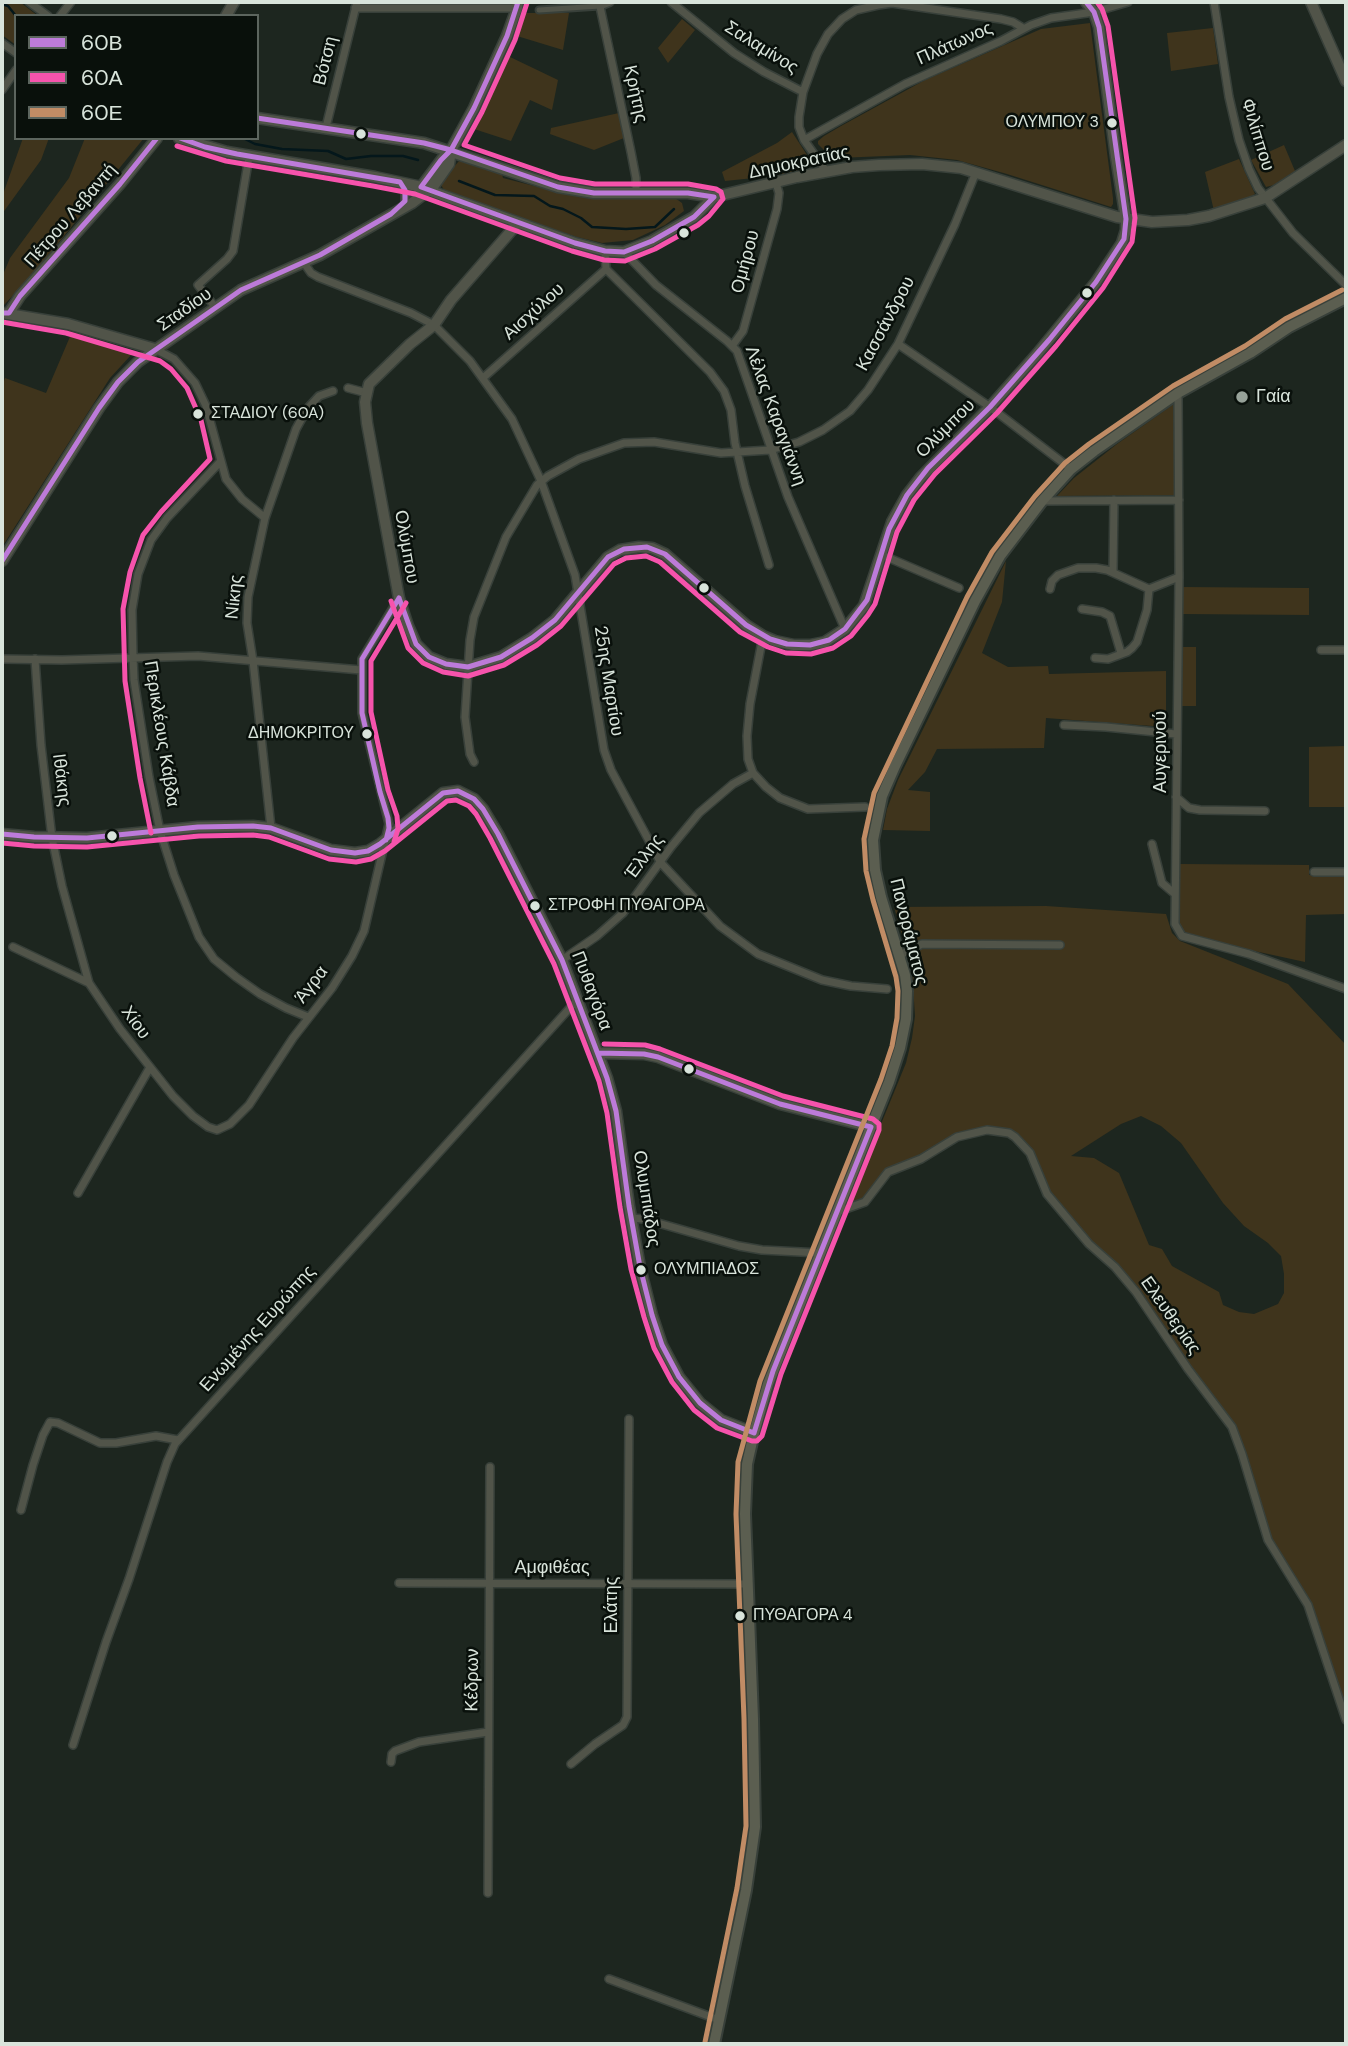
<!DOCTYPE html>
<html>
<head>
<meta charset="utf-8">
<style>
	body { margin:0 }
	#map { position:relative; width:1348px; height:2046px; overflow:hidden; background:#1d261f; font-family:"DM Sans",sans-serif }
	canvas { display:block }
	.frame { position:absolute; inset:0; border:4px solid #d9e4db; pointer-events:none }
	.legend { position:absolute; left:14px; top:14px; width:245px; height:126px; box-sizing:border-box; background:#09100b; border:2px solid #5c655e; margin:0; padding:9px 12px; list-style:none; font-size:21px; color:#d9e4db }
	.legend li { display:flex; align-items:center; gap:14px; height:35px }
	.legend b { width:35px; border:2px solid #5c655e }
</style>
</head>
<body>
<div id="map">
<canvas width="1348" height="2046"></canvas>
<div class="frame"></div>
<ul class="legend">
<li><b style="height:9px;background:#bd7bd9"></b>60Β</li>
<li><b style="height:9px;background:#f653ac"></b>60Α</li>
<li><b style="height:9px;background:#c18c65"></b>60Ε</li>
</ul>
</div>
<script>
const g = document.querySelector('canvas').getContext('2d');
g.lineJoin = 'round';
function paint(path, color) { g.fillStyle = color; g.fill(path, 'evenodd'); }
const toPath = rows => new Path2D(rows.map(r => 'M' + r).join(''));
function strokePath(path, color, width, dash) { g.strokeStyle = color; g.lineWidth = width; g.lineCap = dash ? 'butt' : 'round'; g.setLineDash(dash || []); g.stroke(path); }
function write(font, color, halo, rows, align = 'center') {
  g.font = font + ' "DM Sans",sans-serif'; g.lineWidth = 5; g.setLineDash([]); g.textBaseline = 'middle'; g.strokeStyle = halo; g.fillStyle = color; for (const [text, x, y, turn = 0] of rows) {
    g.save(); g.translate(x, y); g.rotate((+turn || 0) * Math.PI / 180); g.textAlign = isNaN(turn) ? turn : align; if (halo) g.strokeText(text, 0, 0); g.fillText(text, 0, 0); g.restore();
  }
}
const green = toPath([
	[2,2,20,2,38,16,16,16,16,45,2,35],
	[525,13,569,13,563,50,517,36],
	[682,19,695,30,668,63,658,48],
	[1090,23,1113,198,1113,204,1111,207,1007,174,957,160,910,155,838,158,828,154,818,144,818,141,824,136,841,126,925,80,957,66,1041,29],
	[1213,28,1218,64,1171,71,1167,33],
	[508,56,558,80,552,110,530,100,511,141,474,129],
	[619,113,624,138,594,150,550,134,551,128],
	[792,132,809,158,809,166,807,169,773,176,725,181,722,172,777,143],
	[23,138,49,138,41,160,2,214,2,197],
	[85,138,144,138,33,274,4,305,2,277,10,258,69,178],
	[1284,145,1295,171,1274,185,1266,187,1251,160],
	[1239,159,1255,194,1241,202,1214,211,1205,172],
	[459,161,495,171,502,174,503,178,554,191,583,196,634,199,675,198,682,203,684,211,665,225,633,240,602,243,577,237,498,211,444,190,441,185,442,181],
	[72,332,131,351,132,354,110,378,2,547,2,384,3,384,5,378,46,393],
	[1174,404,1175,495,1057,496,1074,478,1117,444],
	[1006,561,1002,602,982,653,1008,667,1048,666,1049,674,1166,671,1166,727,1046,718,1044,748,937,749,925,772,908,790,930,792,930,831,883,830,887,809,898,780],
	[1183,587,1309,588,1309,615,1182,614],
	[1182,647,1196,647,1196,706,1182,706],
	[1346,746,1346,807,1309,807,1309,747],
	[1180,864,1309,865,1309,875,1346,875,1346,914,1306,915,1305,962,1181,935,1176,916],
	[1046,906,1166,914,1172,933,1180,941,1288,984,1346,1045,1346,1711,1320,1627,1310,1603,1274,1548,1256,1495,1238,1435,1108,1256,1089,1238,1052,1194,1032,1152,1011,1133,967,1132,923,1159,886,1170,866,1196,859,1201,849,1202,906,1063,912,1038,915,1016,912,971,894,907],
	[1141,1116,1161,1126,1181,1143,1223,1203,1244,1226,1268,1243,1281,1256,1284,1274,1284,1293,1278,1304,1254,1314,1239,1312,1223,1305,1219,1292,1172,1266,1162,1249,1149,1245,1119,1173,1094,1158,1071,1156,1121,1124]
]);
const stream = toPath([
	[2,4,8,6,16,16],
	[243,138,255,144,282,149,328,151,346,159,371,156,403,156,418,160],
	[459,181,495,195,534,196,550,206,563,209,581,218,592,227,626,229,655,227,674,209]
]);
const pedestrian = toPath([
	[539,10,600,6]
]);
const minor = toPath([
	[29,2,48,16],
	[599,2,631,152,636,178,636,194],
	[671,2,734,53,764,72,803,92],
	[1214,2,1229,97,1239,140,1249,169,1258,188,1293,233,1346,285],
	[600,6,610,2],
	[355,8,517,8],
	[60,16,71,2],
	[2,43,16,53],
	[2,90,16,70],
	[326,127,357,2],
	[804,140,905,84,1001,41,1031,25,1051,18,1094,12,1128,2],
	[826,171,804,140,799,127,799,117,803,92,817,54,828,34,842,19,856,10,878,5,892,3,1001,19,1013,22,1023,28],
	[401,182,405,190,405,201],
	[605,251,606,269,710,372,724,391,731,410,735,443,745,486,769,565],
	[624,252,656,285,727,341,737,351,788,497,845,629],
	[304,263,311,273,318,277,411,313,434,325,470,361,512,419,541,481,575,575,604,750,611,770,661,863,720,926,758,954,822,980,851,986,887,989],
	[215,307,198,285,227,259,233,251,249,157],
	[898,344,990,407,1071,469],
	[732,346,743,331,777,209,779,193,776,183],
	[155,349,174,359,195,383,206,406,226,479,242,499,265,518],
	[483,378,606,269],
	[348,388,367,393],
	[1178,393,1179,577,1175,924,1182,936,1249,954,1346,989],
	[220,462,167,518,151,540,138,574,132,610,133,656,134,680,149,777,160,831,174,875,199,937,214,959,236,977,260,994,286,1008,308,1017],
	[1042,501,1179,500],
	[882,555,959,588],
	[1113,572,1114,500],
	[1050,589,1052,581,1058,575,1078,568,1096,568,1107,570,1149,589],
	[1082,609,1102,612,1110,616,1121,653],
	[763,636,750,704,747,736,748,759,753,773,766,787,780,798,808,809,865,807],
	[1321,650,1346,650],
	[1095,658,1108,659,1127,652,1132,648,1137,642,1147,610,1149,589,1179,577],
	[2,659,62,660,198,656,361,670],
	[35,659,41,745,52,838,62,886,89,983,120,1029,173,1096,193,1116,208,1127,217,1130,230,1124,249,1105,293,1038,332,988,352,956,364,931,389,824,362,713,362,659,399,598],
	[1064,725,1106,727,1176,734],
	[474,762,470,754,465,717,470,640,474,617,506,537,537,485,548,476,579,459,624,443,654,442,721,453,770,450,799,442,823,430,850,411,868,390,898,344,955,224,976,172],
	[1176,797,1189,808,1200,810,1265,811],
	[271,828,253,661,247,623,248,597,265,518,296,429,307,409,319,396,333,391],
	[1152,844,1162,883,1175,894],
	[1314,872,1346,872],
	[13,947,89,983],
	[900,955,922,944,1060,945],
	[562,960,597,936,623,913,671,847,699,813,733,784,753,773],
	[78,1193,149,1069],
	[837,1212,865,1202,888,1172,921,1159,957,1137,987,1130,1009,1133,1015,1137,1030,1153,1047,1194,1089,1244,1115,1267,1136,1292,1188,1369,1232,1427,1242,1454,1268,1540,1308,1605,1346,1720],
	[631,1218,644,1219,739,1246,762,1250,820,1253],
	[21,1510,33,1465,43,1435,50,1422,58,1423,100,1443,116,1443,156,1436,178,1440],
	[399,1583,747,1584],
	[73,1745,106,1642,129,1579,167,1462,175,1444,578,999],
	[391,1762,392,1754,395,1751,419,1742,488,1732],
	[571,1764,595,1744,623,1725,627,1717,629,1419],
	[488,1893,490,1467],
	[609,1979,719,2020]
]);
const tertiary = toPath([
	[1311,2,1346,81],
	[226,16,234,2],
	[257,118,424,143,558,187,594,193,688,193,714,197],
	[179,138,227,152,375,177,417,186,575,243,605,251,624,252,652,241,694,217,714,197,797,177,852,167,879,165,922,164,961,168,1117,217,1152,222,1188,220,1209,216,1265,198,1346,145],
	[419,190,443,158,451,151],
	[518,223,451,300,434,325,410,344,369,384,365,402,367,423,399,598,408,626,416,644,429,657,446,664,468,667,501,657,532,638,555,620,608,557,620,550,639,547,652,548,665,554,746,625,763,636,775,641,794,645,810,645,825,642,845,629,864,606,892,522,907,495,921,477,990,407,1037,354,1096,282,1122,243,1126,230,1126,219,1116,157,1099,27,1094,12,1086,2],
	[2,313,68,324,155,349],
	[9,313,20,296,120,184,157,138],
	[2,561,99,408,118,382,138,362,241,290,320,255,412,203,433,187,449,164,451,150,474,108,507,36,517,8,518,2],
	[2,834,34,837,87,838,198,827,253,826,271,828,331,850,355,853,368,851,380,844,443,793,458,791,474,799,483,809,498,834,562,960,607,1078,616,1111,629,1206,640,1267,652,1315,662,1345,679,1377,700,1403,721,1420,754,1433],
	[598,1053,644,1054,658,1057,780,1104,871,1127]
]);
const secondary = toPath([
	[714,2044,746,1890,755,1827,753,1719,745,1514,747,1464,754,1433,768,1384,889,1082,900,1048,906,1019,907,991,905,975,881,897,875,870,873,840,882,796,895,766,975,601,1000,556,1042,501,1071,469,1094,451,1178,393,1250,353,1289,327,1346,298]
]);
const bus1 = toPath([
	[257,118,424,143,451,150],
	[451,150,558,187,594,193,688,193,714,197,694,217,652,241,624,252,605,251,575,243,421,187,441,160,451,150],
	[451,150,474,108,507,36,518,2],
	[2,313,9,313,20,296,120,184,157,138],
	[2,561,99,408,118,382,138,362,241,290,320,255,391,214,405,201,405,190,400,182,237,154,205,147,180,138],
	[399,598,416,644,429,657,446,664,468,667,501,657,532,638,555,620,608,557,624,549,647,547,665,554,746,625,770,639,787,644,810,645,829,640,845,629,867,600,889,529,907,495,928,468,990,407,1049,340,1096,282,1124,239,1126,219,1099,27,1094,12,1086,2],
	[2,834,34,837,87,838,198,827,253,826,271,828,331,850,355,853,368,851,380,844,443,793,458,791,474,799,483,809,498,834,562,960,607,1078,616,1111,629,1206,640,1267,652,1315,662,1345,679,1377,700,1403,721,1420,754,1433,773,1371,871,1127,780,1104,658,1057,644,1054,598,1053],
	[386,840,389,828,388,818,380,792,362,713,362,659,399,598]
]);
const bus2 = toPath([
	[177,146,226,161,373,186,415,194,572,251,604,260,625,261,655,249,698,225,709,216,723,199,721,192,716,189,688,184,595,184,560,178,464,145,482,112,515,40,527,3],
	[2,322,66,333,160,361,171,369,187,388,201,420,210,459,161,512,143,535,130,572,123,609,125,681,140,778,151,833],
	[391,601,408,648,423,663,443,672,468,676,504,665,537,645,561,626,614,564,626,558,646,556,660,562,740,632,768,647,786,653,811,654,833,648,851,636,868,615,875,604,897,532,914,500,935,474,997,413,1056,346,1103,288,1132,242,1135,218,1108,26,1102,9,1097,2],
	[394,842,398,829,397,816,388,790,371,712,371,661,406,603],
	[2,843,34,846,87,847,199,836,253,835,269,837,329,859,356,862,371,859,385,851,447,801,456,800,469,806,476,814,490,838,554,964,599,1081,607,1113,620,1207,631,1269,644,1317,654,1348,672,1382,694,1410,717,1428,752,1441,757,1441,762,1436,781,1374,879,1130,879,1124,873,1119,783,1096,660,1049,645,1045,604,1044]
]);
const bus3 = toPath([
	[705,2042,737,1888,746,1826,744,1719,736,1514,738,1462,760,1381,881,1079,892,1046,897,1018,898,991,896,977,873,900,866,871,864,839,874,793,967,597,992,552,1035,496,1065,463,1089,444,1173,386,1245,346,1285,319,1342,290]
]);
const markers = [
	[1112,123,6,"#d9e4db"],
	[361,134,6,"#d9e4db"],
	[684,233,6,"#d9e4db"],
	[1087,293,6,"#d9e4db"],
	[1242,397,7,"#97a299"],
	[198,414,6,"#d9e4db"],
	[704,588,6,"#d9e4db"],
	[367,734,6,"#d9e4db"],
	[112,836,6,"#d9e4db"],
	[535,906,6,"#d9e4db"],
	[689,1069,6,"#d9e4db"],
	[641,1270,6,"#d9e4db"],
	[740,1616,6,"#d9e4db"]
];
const busNames = [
	["ΟΛΥΜΠΟΥ 3",1099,123,"right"],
	["ΣΤΑΔΙΟΥ (60A)",211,414],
	["ΔΗΜΟΚΡΙΤΟΥ",354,734,"right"],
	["ΣΤΡΟΦΗ ΠΥΘΑΓΟΡΑ",548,906],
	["ΟΛΥΜΠΙΑΔΟΣ",654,1270],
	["ΠΥΘΑΓΟΡΑ 4",753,1616]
];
const streetNames = [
	["Πλάτωνος",955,44,-24],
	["Σαλαμίνος",761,48,32],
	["Βότση",326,61,-76],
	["Κρήτης",635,94,78],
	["Φιλίππου",1257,135,73],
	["Δημοκρατίας",799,163,-12],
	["Πέτρου Λεβαντή",71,216,-49],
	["Ομήρου",746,262,-75],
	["Σταδίου",185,310,-35],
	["Αισχύλου",534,312,-42],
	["Κασσάνδρου",886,324,-62],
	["Λέλας Καραγιάννη",775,416,70],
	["Ολύμπου",946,429,-45],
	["Ολύμπου",406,547,80],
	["Νίκης",235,597,-84],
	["25ης Μαρτίου",608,681,81],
	["Περικλέους Κάβδα",161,734,81],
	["Αυγερινού",1161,752,-90],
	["Ιθάκης",61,780,83],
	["Έλλης",645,857,-53],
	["Πανοράματος",908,932,76],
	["Άγρα",312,985,-53],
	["Πυθαγόρα",591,991,69],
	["Χίου",135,1023,54],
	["Ολυμπιάδος",646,1199,81],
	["Ελευθερίας",1170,1316,55],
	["Ενωμένης Ευρώπης",258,1329,-48],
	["Αμφιθέας",552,1568],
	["Ελάτης",612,1605,-90],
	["Κέδρων",473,1680,-89]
];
const poiNames = [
	["Γαία",1256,397]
];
paint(green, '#3f341c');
strokePath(stream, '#04171b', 2.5);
strokePath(pedestrian, '#38403a', 9);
strokePath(minor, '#38403a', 10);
strokePath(tertiary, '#38403a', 13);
strokePath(secondary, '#38403a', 14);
strokePath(pedestrian, '#515449', 5);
strokePath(minor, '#515449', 7);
strokePath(tertiary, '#515449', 10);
strokePath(secondary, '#5b5e50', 10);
strokePath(bus1, '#bd7bd9', 5);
strokePath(bus2, '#f653ac', 5);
strokePath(bus3, '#c18c65', 5);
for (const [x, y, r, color] of markers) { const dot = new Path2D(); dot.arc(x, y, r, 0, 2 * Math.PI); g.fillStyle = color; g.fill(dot); strokePath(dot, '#09100b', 2.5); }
write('16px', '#d9e4db', '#09100b', busNames, 'left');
write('18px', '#d9e4db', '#09100b', streetNames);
write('18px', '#d9e4db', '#09100b', poiNames, 'left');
</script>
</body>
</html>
